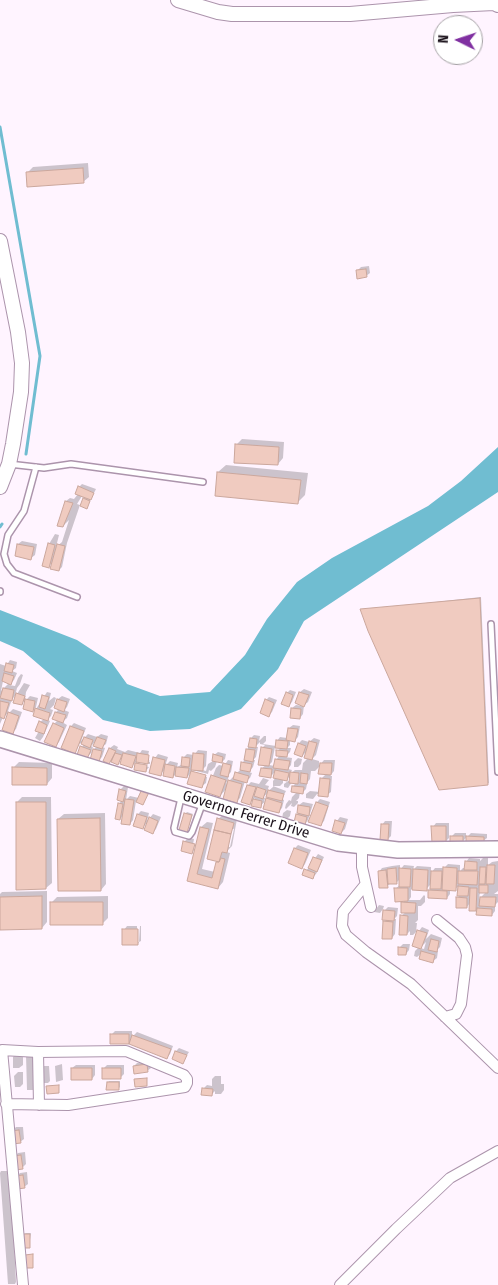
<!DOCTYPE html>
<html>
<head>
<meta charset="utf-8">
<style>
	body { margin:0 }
	#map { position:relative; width:498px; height:1285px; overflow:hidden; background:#fff4ff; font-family:"Fira Sans Condensed",sans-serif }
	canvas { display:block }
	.north { position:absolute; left:433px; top:15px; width:50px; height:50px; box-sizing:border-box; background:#fff; border:1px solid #a4a0a4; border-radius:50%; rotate:274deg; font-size:14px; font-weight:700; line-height:20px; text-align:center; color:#1b121b }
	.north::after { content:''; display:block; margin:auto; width:18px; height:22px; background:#8030a1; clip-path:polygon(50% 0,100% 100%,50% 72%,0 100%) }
</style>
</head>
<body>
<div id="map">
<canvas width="498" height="1285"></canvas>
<div class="north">N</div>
</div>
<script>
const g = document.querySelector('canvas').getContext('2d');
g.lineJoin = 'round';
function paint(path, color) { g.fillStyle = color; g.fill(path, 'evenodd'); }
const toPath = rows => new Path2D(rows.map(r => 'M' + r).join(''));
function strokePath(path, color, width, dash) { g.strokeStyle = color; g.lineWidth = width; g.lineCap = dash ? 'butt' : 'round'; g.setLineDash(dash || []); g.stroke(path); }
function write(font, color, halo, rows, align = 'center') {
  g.font = font + ' "Fira Sans Condensed",sans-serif'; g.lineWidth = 4; g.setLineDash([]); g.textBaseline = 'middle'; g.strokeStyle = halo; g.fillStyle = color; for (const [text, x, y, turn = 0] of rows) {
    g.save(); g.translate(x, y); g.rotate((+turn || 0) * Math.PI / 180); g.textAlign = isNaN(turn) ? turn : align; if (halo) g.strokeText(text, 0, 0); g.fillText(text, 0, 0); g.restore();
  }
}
const water = toPath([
	[498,447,498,492,304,621,278,669,241,709,190,729,150,731,103,720,23,651,0,641,0,610,77,640,112,663,127,684,160,696,210,692,245,655,267,619,297,582,332,558,428,506,461,481]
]);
const shadow = toPath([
	[88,163,89,177,83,182,28,172,33,167],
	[369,266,370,273,366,276,357,271,361,267],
	[242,439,284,442,283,458,278,464,236,445],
	[226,465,308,473,305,495,298,502,218,472],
	[82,484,96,489,87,507,84,499,86,497,82,496,77,504,80,505,67,543,62,567,59,570,54,561,49,566,49,544,55,534,59,535,56,547,62,542,69,520,63,526,66,501,70,498,74,499,78,494,79,487],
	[22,541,37,544,35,555,31,558,18,544],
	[481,597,489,783,487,784,361,610],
	[10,660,17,662,16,668,12,671,17,673,14,680,9,685,15,686,18,678,21,674,23,675,20,684,17,688,15,696,12,699,7,714,3,717,0,724,0,699,3,693,0,696,0,664,6,666],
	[3,681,9,683,1,691],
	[24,683,30,685,26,692,25,700,21,704,17,694],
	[304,689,312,692,308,702,304,705,303,714,300,718,292,708,296,705,303,706,300,692],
	[290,690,296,692,292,702,289,705,287,693],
	[47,692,51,693,49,701,54,697,56,698,54,705,50,709,53,710,51,716,47,720,50,721,43,737,40,741,35,738,39,731,40,722,44,719,36,709],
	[30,696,38,698,36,707,32,710,26,700],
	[62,696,70,699,67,707,64,710,69,712,67,718,62,722,67,725,59,742,56,745,54,724,58,720,56,712,59,709,56,708,58,699],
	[269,697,277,700,272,712,269,715,266,700],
	[13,709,22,712,16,729,13,732,9,713],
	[74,723,86,728,81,741,88,734,97,737,101,734,108,736,106,744,102,747,105,748,102,757,98,761,93,751,87,757,82,747,84,744,80,743,75,752,71,726],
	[97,740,97,746,91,752,93,747,91,746],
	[293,725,300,726,298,737,295,740,290,740,290,745,287,748,291,748,290,752,285,757,292,758,291,765,288,769,292,770,290,774,295,770,302,770,303,763,309,757,308,750,302,756,299,743,302,740,309,742,314,738,320,740,316,755,312,759,319,761,319,766,324,760,335,760,334,771,330,776,332,776,331,792,327,795,317,794,313,799,306,798,306,794,310,791,320,792,321,779,326,774,320,766,315,771,311,771,310,779,306,784,307,784,306,789,303,792,300,792,299,798,296,801,298,801,298,803,294,807,291,806,292,803,286,809,285,808,286,804,289,800,291,801,292,797,297,792,293,786,297,782,292,782,288,788,284,787,284,784,288,781,291,781,291,775,286,780,283,779,283,783,280,786,273,786,286,791,282,799,284,800,282,808,278,812,267,800,260,806,253,805,255,798,250,803,248,785,251,782,259,784,263,778,269,780,265,785,269,786,267,792,273,787,273,781,276,777,275,772,270,777,262,768,266,765,262,748,265,745,260,744,260,742,255,747,258,747,256,757,253,760,255,760,253,767,249,772,252,773,250,778,245,781,240,798,236,802,227,788,220,796,212,778,216,768,219,765,224,766,228,760,233,761,231,772,227,776,229,776,226,784,233,777,235,777,237,773,241,769,251,738,254,735,260,736,259,741,264,736,266,736,266,741,263,744,276,746,277,741,280,737,287,738,289,728],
	[275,747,281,748,277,751,280,755,276,760,275,766,269,765,272,762],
	[269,792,270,796,264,802,265,798,263,797],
	[114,745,118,747,117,749,125,752,128,750,140,753,142,750,149,751,147,760,150,760,148,761,150,762,150,764,137,762,137,764,149,767,146,771,135,769,136,762,132,766,123,757,118,763,111,761,109,763,105,761,110,748],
	[198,750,207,751,206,766,202,770,206,771,208,764,213,761,214,755,218,752,226,754,225,759,222,762,217,761,215,767,211,771,209,770,208,774,192,770,192,773,207,777,206,783,202,786,192,772,187,777,174,775,173,777,166,769,160,774,155,758,158,754,168,757,165,766,170,761,178,763,177,767,183,764,183,758,187,754,194,755],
	[298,758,302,759,301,764,298,767,294,767,294,762],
	[19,762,52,763,52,778,47,784,13,768],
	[124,786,128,787,126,800,130,796,139,798,152,789,142,804,136,801,133,820,130,824,124,815,120,819,119,804,122,800,120,790],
	[22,797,51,797,52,883,46,888,17,802],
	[320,799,330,802,324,821,320,825,317,802],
	[303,802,313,804,308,820,305,824,297,815,299,813,299,805],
	[287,810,291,811,290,816,286,820,282,819,283,813],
	[141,811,149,813,147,821,153,814,161,817,156,829,153,832,148,822,142,828,138,814],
	[187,812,193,814,187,831,185,814],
	[105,813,106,884,101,890,58,819,64,814],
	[222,816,237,819,232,846,226,852,230,853,223,882,218,888,188,880,197,840,198,840,201,827,207,822,213,823,202,869,215,872,217,861,218,819],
	[231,828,234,829,230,847,227,847],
	[340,817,348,819,345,829,341,833,337,821],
	[385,821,392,821,391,836,388,839,382,825],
	[436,823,449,823,449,838,446,841,433,827],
	[455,833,466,833,466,838,471,833,487,834,487,838,483,841,467,837,462,842,452,836],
	[188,838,194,839,192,850,194,850,192,852,182,850,185,841],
	[298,845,311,850,305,864,302,868,289,862,295,848],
	[318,854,324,857,316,874,312,878,304,874],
	[469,858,480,859,480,861,483,858,488,858,488,865,492,862,498,861,498,891,494,894,498,894,498,902,495,905,495,911,492,915,478,910,470,910,470,903,467,907,457,898,460,895,459,895,459,886,455,889,450,889,450,894,447,898,429,891,431,884,426,889,411,889,411,897,409,900,420,900,424,895,425,896,425,902,421,906,418,906,418,920,415,923,417,923,416,932,413,935,410,935,410,931,407,934,401,916,406,912,403,903,405,900,395,889,400,885,400,879,397,882,391,883,387,886,379,872,382,868,392,866,400,865,400,870,404,865,414,866,413,870,417,866,431,867,431,873,435,868,444,868,448,864,460,865,460,871,463,868,466,868,466,862],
	[480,892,486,892,479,899],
	[47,891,47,922,42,928,0,929,0,894,2,892],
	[108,896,108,918,103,923,51,903,57,897],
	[379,905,384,906,383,909,380,913,374,912],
	[388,907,398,908,397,916,394,919,396,919,395,934,392,938,384,922,387,919,384,911],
	[127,926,137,926,137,942,139,942,138,944,124,930],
	[140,926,141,926,141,941,139,942],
	[422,927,429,930,426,939,431,934,442,938,440,947,436,951,438,951,437,958,433,961,422,953,417,957,414,956,415,951,419,947,419,931],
	[426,942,424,949,420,948],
	[403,944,410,944,409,950,406,954,399,948],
	[115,1031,132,1031,132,1037,137,1032,173,1046,170,1054,167,1057,129,1043,112,1043,112,1034],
	[179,1048,189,1052,183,1062,176,1051],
	[16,1053,23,1054,23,1065,19,1068,13,1068,13,1057],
	[33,1053,36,1087,33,1090,27,1090,26,1055],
	[150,1061,151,1068,147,1071,134,1066,137,1063],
	[62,1064,63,1080,56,1082,55,1066],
	[76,1065,95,1065,95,1075,92,1079,72,1068],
	[107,1065,124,1065,124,1074,120,1078,103,1069],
	[44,1066,49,1066,50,1081,48,1083,43,1083,43,1067],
	[18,1072,23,1072,23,1084,20,1087,15,1087,14,1076],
	[215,1076,221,1076,221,1084,224,1084,224,1090,221,1094,215,1094,215,1091,211,1095,203,1089,207,1085,212,1086,212,1079],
	[109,1081,120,1081,120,1087,118,1089,108,1082],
	[16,1127,23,1127,24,1139,20,1142,12,1131],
	[25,1152,26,1164,22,1168,15,1156,18,1153],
	[1,1171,7,1171,13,1219,16,1282,15,1284,8,1284,0,1173],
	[27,1172,28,1184,24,1187,17,1176,20,1173],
	[26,1233,31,1233,29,1247,24,1234]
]);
const stream = toPath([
	[0,127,40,356,26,454],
	[0,527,2,524]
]);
const building = toPath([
	[83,168,84,183,27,187,26,172,83,168],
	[366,269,367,277,357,279,356,270,366,269],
	[235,444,279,447,278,465,234,463,235,444],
	[217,472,301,480,298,504,215,496,217,472],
	[78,486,94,493,91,500,75,494,78,486],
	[83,498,90,501,87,509,80,506,83,498],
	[65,501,73,503,63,527,57,526,65,501],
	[48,543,55,545,49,568,42,566,48,543],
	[17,544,34,547,31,560,15,556,17,544],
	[57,544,65,546,59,571,50,569,57,544],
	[480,598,488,785,439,790,368,631,360,609,480,598],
	[6,663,14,665,12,673,4,671,6,663],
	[4,673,14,676,11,685,2,681,4,673],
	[3,688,14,690,12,701,0,698,3,688],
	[286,692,293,695,289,707,281,704,286,692],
	[299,692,309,695,304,707,295,703,299,692],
	[16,693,25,696,22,705,13,703,16,693],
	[42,695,49,697,45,709,39,707,42,695],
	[25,699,35,701,33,712,23,709,25,699],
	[57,699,67,702,64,712,54,708,57,699],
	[265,699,274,703,269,717,260,713,265,699],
	[0,701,9,703,4,719,0,717,0,701],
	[35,708,50,713,48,721,33,716,35,708],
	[291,708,301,709,300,719,290,718,291,708],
	[8,712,19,716,13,734,2,730,8,712],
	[55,712,66,715,63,723,52,719,55,712],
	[39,721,47,725,44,734,35,731,39,721],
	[53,723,64,728,56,747,44,742,53,723],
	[70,726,84,731,75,754,61,748,70,726],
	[288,728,298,729,295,742,286,740,288,728],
	[84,737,93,740,90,748,81,744,84,737],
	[97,737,106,740,102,749,93,746,97,737],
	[250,738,257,739,256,748,248,747,250,738],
	[276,740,288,741,287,749,275,748,276,740],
	[309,741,317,743,312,760,304,758,309,741],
	[298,743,306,746,302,757,294,754,298,743],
	[80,746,91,750,87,759,77,755,80,746],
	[261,747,272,749,269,766,258,765,261,747],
	[109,748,116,751,109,764,103,761,109,748],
	[93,749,102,751,99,762,90,760,93,749],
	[246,749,255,750,253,762,244,760,246,749],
	[276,750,288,751,287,757,276,756,276,750],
	[115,753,122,755,118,765,111,762,115,753],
	[123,753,136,756,132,768,120,764,123,753],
	[137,753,149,755,148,764,136,762,137,753],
	[193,753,204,754,203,771,191,770,193,753],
	[213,754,223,757,222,763,212,761,213,754],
	[153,757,165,760,161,776,149,773,153,757],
	[182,757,190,758,189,767,181,766,182,757],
	[275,759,290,761,288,770,273,768,275,759],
	[241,762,252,764,250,772,240,770,241,762],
	[135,763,147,765,146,772,134,770,135,763],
	[223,763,231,765,228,777,220,775,223,763],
	[320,763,332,763,331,775,318,774,320,763],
	[165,764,175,766,173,778,163,776,165,764],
	[12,767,47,768,47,785,12,785,12,767],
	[176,767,189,768,187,778,175,776,176,767],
	[261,768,272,769,271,778,259,776,261,768],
	[275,770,289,773,287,781,273,778,275,770],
	[191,771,206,775,202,788,187,784,191,771],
	[235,772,249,776,247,783,233,779,235,772],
	[290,772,299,773,298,784,289,783,290,772],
	[301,773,308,774,307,784,300,783,301,773],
	[211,775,226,780,220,797,205,792,211,775],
	[320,778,330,779,328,797,318,796,320,778],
	[228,780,242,784,237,803,223,799,228,780],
	[247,785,256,787,250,805,241,802,247,785],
	[292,786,304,787,303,794,291,792,292,786],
	[257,787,266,790,263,799,254,796,257,787],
	[119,789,126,791,123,802,117,800,119,789],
	[142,789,149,792,143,805,136,802,142,789],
	[268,790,284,794,282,801,266,797,268,790],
	[266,798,282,803,279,813,263,809,266,798],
	[125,799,134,800,130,825,121,824,125,799],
	[253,799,262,801,261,808,251,806,253,799],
	[16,802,46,802,46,889,16,890,16,802],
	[316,802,328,806,321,826,308,822,316,802],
	[118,803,123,804,120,820,115,819,118,803],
	[298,805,310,807,309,816,297,813,298,805],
	[184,813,192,815,187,833,179,830,184,813],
	[137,814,147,817,143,829,133,826,137,814],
	[296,814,307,817,305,825,294,822,296,814],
	[149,817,158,821,153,834,144,830,149,817],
	[100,818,101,891,58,891,57,819,100,818],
	[217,818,234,823,231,834,214,830,217,818],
	[335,820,345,823,341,834,332,831,335,820],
	[381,824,389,824,388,841,380,840,381,824],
	[431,826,446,826,446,842,432,843,431,826],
	[200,827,209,829,197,874,212,878,216,862,219,862,221,858,225,859,218,889,187,881,200,827],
	[214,830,231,834,227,853,222,852,219,862,207,859,214,830],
	[450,836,463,836,463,843,450,843,450,836],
	[466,836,484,837,484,843,466,842,466,836],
	[183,841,195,844,192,854,181,851,183,841],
	[294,848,308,853,302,869,288,863,294,848],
	[313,857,322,860,317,872,308,868,313,857],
	[465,861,477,862,477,870,464,870,465,861],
	[487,865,495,865,494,884,486,884,487,865],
	[443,867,457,868,456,891,442,890,443,867],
	[480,867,486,867,485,884,479,884,480,867],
	[396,868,397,884,388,884,387,869,396,868],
	[399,868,411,869,410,887,399,887,399,868],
	[304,869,315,873,313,879,302,875,304,869],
	[413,869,428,870,427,891,412,890,413,869],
	[386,870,388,888,379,888,378,871,386,870],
	[431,871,442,871,441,889,430,889,431,871],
	[458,871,478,871,477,885,458,884,458,871],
	[479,885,488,885,488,893,479,893,479,885],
	[458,886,469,887,468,896,457,896,458,886],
	[394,888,408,888,408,901,395,902,394,888],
	[470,888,477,888,476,911,469,911,470,888],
	[428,890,447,891,447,899,428,898,428,890],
	[42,896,42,929,0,930,0,897,42,896],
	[456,897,467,898,467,908,456,908,456,897],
	[480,897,496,897,495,907,479,906,480,897],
	[50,902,103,902,103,925,50,925,50,902],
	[401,902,416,903,415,913,401,913,401,902],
	[477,908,492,909,492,916,476,915,477,908],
	[383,910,395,911,394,921,382,920,383,910],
	[400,915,408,916,407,935,399,935,400,915],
	[383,921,393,922,392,939,382,939,383,921],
	[122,929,138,929,138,945,122,945,122,929],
	[417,930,427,933,421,949,412,946,417,930],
	[431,939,439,941,437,952,428,950,431,939],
	[398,947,407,948,406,955,398,955,398,947],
	[421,951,435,955,433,963,419,959,421,951],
	[110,1034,129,1034,129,1044,110,1044,110,1034],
	[132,1035,171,1049,167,1059,129,1044,132,1035],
	[175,1051,187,1055,183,1064,172,1059,175,1051],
	[147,1064,148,1072,134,1074,133,1066,147,1064],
	[71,1068,92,1068,92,1080,71,1080,71,1068],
	[102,1068,121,1068,121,1079,102,1079,102,1068],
	[147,1078,147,1086,135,1087,134,1079,147,1078],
	[107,1082,119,1082,119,1090,106,1090,107,1082],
	[59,1085,59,1093,47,1094,46,1086,59,1085],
	[202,1088,213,1089,212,1096,201,1095,202,1088],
	[19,1130,21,1143,12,1144,11,1131,19,1130],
	[21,1155,23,1169,15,1170,13,1156,21,1155],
	[23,1175,25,1188,17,1189,15,1176,23,1175],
	[23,1234,30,1234,30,1248,22,1248,23,1234],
	[33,1254,33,1268,25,1268,25,1255,33,1254]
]);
const service = toPath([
	[9,464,44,468,71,464,203,482],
	[36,467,24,511,8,535,4,554,7,564,14,573,77,597],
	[0,592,0,591],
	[491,624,498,772],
	[181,798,174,828,175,832,189,836,192,832,203,802]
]);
const minor = toPath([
	[362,847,362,867,371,907],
	[365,885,343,912,342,926,346,935,366,952,411,984,498,1068],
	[437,920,459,938,465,947,467,955,461,1004,456,1014,445,1017],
	[38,1052,39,1105],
	[6,1104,68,1105,185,1087,187,1083,187,1079,184,1075,126,1051,38,1052,2,1050,4,1072,23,1285],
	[340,1285,396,1229,450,1178,498,1151]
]);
const tertiary = toPath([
	[178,0,218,12,232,14,350,14,453,5,494,3,498,5],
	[0,241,18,332,22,363,21,392,13,444,9,464,0,487]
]);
const secondary = toPath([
	[0,739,338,843,398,850,498,849]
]);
const streetNames = [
	["Governor Ferrer Drive",246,815,17]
];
paint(water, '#70bdd1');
paint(shadow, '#0003');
strokePath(stream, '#70bdd1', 3);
paint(building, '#f0cbc0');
strokePath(building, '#cba79d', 1);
strokePath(service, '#ac94ac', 8);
strokePath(minor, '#ac94ac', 12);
strokePath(tertiary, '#ac94ac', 16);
strokePath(secondary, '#ac94ac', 18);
strokePath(service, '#fff', 5);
strokePath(minor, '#fff', 10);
strokePath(tertiary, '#fff', 14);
strokePath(secondary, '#fff', 15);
write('15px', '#1b121b', '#fff', streetNames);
</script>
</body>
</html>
